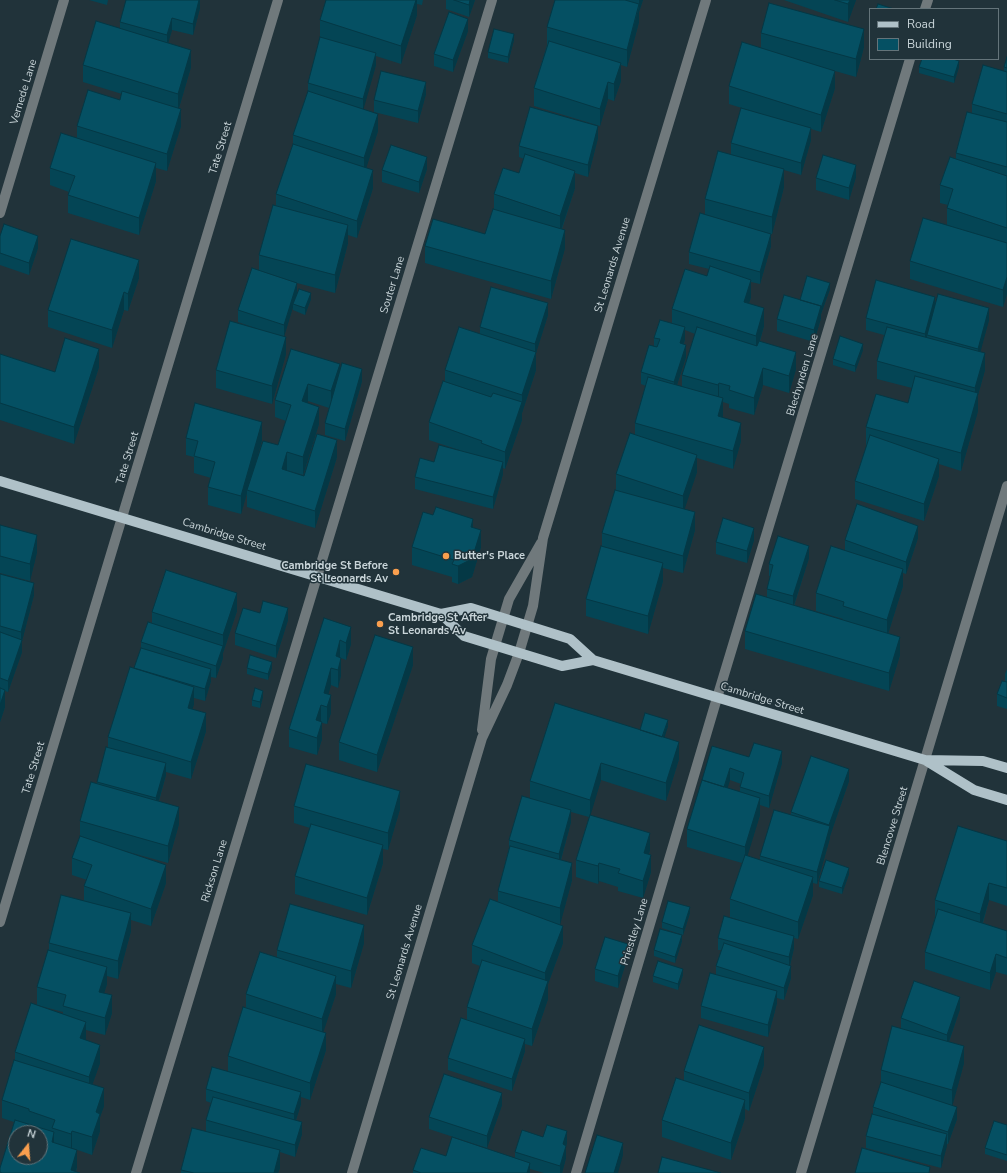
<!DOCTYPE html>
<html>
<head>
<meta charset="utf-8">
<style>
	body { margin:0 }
	#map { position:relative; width:1007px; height:1173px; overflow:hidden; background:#21333a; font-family:"Nunito Sans",sans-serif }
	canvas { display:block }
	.legend { position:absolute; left:869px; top:8px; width:130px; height:52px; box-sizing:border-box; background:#21333a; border:1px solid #64747a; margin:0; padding:5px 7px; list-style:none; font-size:12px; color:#c9d5d9 }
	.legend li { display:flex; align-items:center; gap:8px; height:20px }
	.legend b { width:20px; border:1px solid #64747a }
	.north { position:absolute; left:8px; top:1125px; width:40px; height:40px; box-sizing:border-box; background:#21333a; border:1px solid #64747a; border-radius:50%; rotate:17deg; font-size:11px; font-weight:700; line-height:16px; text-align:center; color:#c9d5d9 }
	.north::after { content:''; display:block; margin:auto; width:14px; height:18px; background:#fa9f4e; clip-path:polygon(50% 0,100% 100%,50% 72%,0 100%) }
</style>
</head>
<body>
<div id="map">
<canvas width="1007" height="1173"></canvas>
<ul class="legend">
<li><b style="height:5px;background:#afc1c8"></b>Road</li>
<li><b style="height:11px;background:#055063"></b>Building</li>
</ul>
<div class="north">N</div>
</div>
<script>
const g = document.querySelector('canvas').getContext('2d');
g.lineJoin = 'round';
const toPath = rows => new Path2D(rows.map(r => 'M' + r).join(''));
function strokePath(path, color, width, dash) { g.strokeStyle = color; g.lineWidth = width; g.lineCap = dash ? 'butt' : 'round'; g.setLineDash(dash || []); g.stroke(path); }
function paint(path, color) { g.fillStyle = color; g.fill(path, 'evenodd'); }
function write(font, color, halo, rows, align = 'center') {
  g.font = font + ' "Nunito Sans",sans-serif'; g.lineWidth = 3; g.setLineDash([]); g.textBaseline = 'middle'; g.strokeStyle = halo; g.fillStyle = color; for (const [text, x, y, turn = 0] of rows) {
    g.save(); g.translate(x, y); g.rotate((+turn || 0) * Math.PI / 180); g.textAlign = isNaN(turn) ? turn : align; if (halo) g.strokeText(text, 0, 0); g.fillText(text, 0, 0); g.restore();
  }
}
const minor = toPath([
	[925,9,928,0],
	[0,213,64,0],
	[482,730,491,659,509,599,541,543],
	[0,922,278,0],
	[136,1173,492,0],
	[352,1173,482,738,507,685,519,653,533,606,543,538,706,0],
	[576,1173,717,698,910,59],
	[801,1173,1007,486]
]);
const major = toPath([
	[0,481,441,614,464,636,562,666,593,660],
	[441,614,471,608,570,639,593,660,925,760,974,790,1007,800],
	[925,760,983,761,1007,768]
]);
const wall = toPath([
	[89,0,108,0,107,5],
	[200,0,200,8,193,35,172,30,168,43,191,67,179,108,181,126,167,171,156,168,156,181,139,235,68,213,68,195,69,192,50,185,50,168,77,138,77,126,120,100,122,94,83,82,83,65,120,28,120,22],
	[326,0,423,0,422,5,417,4,417,15,401,64,376,56,376,65,363,109,378,131,366,168,373,188,357,238,348,235,348,243,335,293,297,283,297,294,311,299,305,315,293,310,293,307,284,336,286,354,272,404,216,388,216,370,261,330,238,322,238,310,259,270,259,255,276,206,276,194,293,144,293,135,308,92,308,83,320,38,320,20],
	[446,0,475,0,469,17,446,9],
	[555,0,643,0,639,12,639,22,627,67,621,65,621,81,614,101,608,99,600,126,534,106,534,88,547,45,547,27],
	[784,0,856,0,848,22],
	[468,31,453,72,434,66,434,54],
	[761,33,864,47,856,77,835,71,835,88,821,132,811,129,811,140,801,175,784,170,784,187,772,234,769,234,771,246,760,284,751,282,751,297,749,303,764,326,760,341,796,369,789,393,763,385,754,415,729,408,729,404,723,402,723,416,722,418,741,441,733,469,697,458,697,472,684,509,695,530,683,573,663,568,663,581,648,634,586,616,586,599,602,546,602,533,616,490,616,474,635,435,635,423,646,386,641,384,641,372,654,346,654,338,672,323,672,309,707,276,709,269,689,264,689,252,705,215,705,199,731,155,731,143,761,114,729,104,729,86,761,48],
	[685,330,695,334,682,375,682,387,677,385,686,357,684,344,685,339],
	[514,40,508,63,488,58,488,52],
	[1007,57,1007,294,1003,307,910,279,910,261,947,225,947,208,948,205,940,203,940,185,956,159,956,153,972,113,972,104,1004,71,1004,67],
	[919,67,959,67,954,83,919,73],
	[426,94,418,123,374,112,374,100],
	[598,138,588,177,575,173,575,188,562,229,565,248,551,299,425,263,425,246,485,234,494,210,494,194,519,173,524,159,519,157,519,146],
	[427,169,419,193,382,182,382,170],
	[856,177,849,200,816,190,816,178],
	[0,236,38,248,29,275,0,265],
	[139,278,128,311,124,310,112,348,48,327,48,310],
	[830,289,821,314,821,318,814,342,777,331,777,319,800,300],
	[935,304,989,320,980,352,985,370,978,395,978,411,961,471,939,464,939,476,924,521,855,499,855,481,867,445,866,445,866,427,908,403,912,388,877,379,877,361,884,335,866,330,866,318],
	[548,315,536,353,536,370,522,413,522,420,505,469,503,468,503,474,493,509,415,489,415,477,434,462,459,450,429,440,429,422,445,382,445,370,480,334,480,327],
	[291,349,362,381,345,441,325,435,325,423,329,408,308,401,307,403,319,424,303,475,287,470,304,476,337,457,315,528,247,507,247,493,241,514,208,505,208,487,211,478,194,473,194,457,186,455,186,438,262,440,253,472,278,445,286,421,275,417,275,400],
	[863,350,855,372,833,365,833,359],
	[0,354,55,372,99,367,74,444,0,420],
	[0,525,37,552,30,581,0,573],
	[473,528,481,547,472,577,458,584,452,582,452,577,412,565,412,547],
	[918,538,906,574,903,573,903,586,888,634,900,655,889,691,745,649,745,631,767,598,767,589,770,576,769,576,769,564,809,558,794,606,843,620,843,619,816,611,816,593,845,551,845,540],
	[754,540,747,563,716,554,716,542],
	[0,574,34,595,22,641,22,652,8,692,5,691,5,707,0,722],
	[237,611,223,653,223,658,216,678,211,677,211,681,205,701,194,698,194,704,192,709,206,731,191,779,166,772,166,775,159,801,179,824,168,863,114,848,166,883,151,926,131,920,131,931,118,979,107,976,107,984,104,993,112,1013,105,1035,86,1030,85,1040,100,1063,92,1085,104,1106,100,1117,100,1131,92,1155,72,1148,77,1167,76,1172,80,1173,0,1173,0,1168,14,1122,2,1118,2,1100,15,1060,15,1052,63,1014,63,1012,37,1005,37,987,49,950,49,943,84,901,84,886,87,880,72,875,72,858,80,836,80,821,97,783,97,782,108,748,108,737,134,669,141,648,141,642,152,623,152,612],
	[260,613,288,620,276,658,235,645,235,633],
	[324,618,351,644,346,660,341,658,341,675,338,688,331,685,328,694,331,713,327,724,322,723,322,739,317,755,289,747,289,729],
	[413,665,377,772,339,760,339,742],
	[247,668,272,668,268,680,247,674],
	[1007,669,1007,709,997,706,997,694,1005,682,1005,674],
	[263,697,260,708,252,706,252,700],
	[668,726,664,737,679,759,666,801,601,780,590,815,650,850,649,854,651,872,643,898,618,891,618,887,599,881,598,884,576,877,576,860,589,817,571,812,571,822,561,860,572,880,560,924,563,943,548,984,548,999,532,1046,525,1044,525,1051,512,1091,448,1070,448,1058,467,1019,467,1007,480,966,472,963,472,945,498,902,498,891,509,848,509,840,530,798,530,781,640,730],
	[749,757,782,763,769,808,760,805,760,815,747,856,760,860,760,856,791,815,791,812,849,781,830,836,830,838,817,884,813,883,813,895,798,939,794,938,794,948,790,966,791,978,784,1000,777,998,777,1003,768,1037,701,1018,701,1006,716,974,716,966,721,950,718,950,718,938,751,924,730,917,730,899,742,863,687,847,687,829,702,780],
	[730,780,741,784,740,787,740,792,727,788],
	[294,806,400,809,388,850,383,849,383,863,367,915,295,894,295,876,310,828,294,823],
	[1007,841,1007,906,989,900,983,923,1007,931,1007,975,996,972,990,990,925,969,925,952,935,917,935,900],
	[849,874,842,894,819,887,819,881],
	[690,913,683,935,662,928,662,922],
	[682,941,675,963,654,956,654,950],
	[364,943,351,988,336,984,336,994,323,1032,326,1050,310,1100,301,1097,301,1104,296,1120,302,1134,295,1157,280,1152,280,1168,278,1173,181,1173,181,1170,206,1131,206,1120,211,1103,206,1101,206,1089,228,1071,228,1056,246,1008,246,994,277,957,277,950],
	[628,956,618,988,595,981,595,969],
	[683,975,678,990,653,982,653,976],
	[960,1009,949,1042,964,1063,952,1106,957,1119,948,1144,947,1144,941,1168,866,1148,866,1136,873,1114,873,1107,881,1083,881,1070,901,1029,901,1018],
	[764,1065,749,1111,745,1109,745,1118,731,1160,662,1137,662,1120,684,1080,684,1071],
	[502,1105,487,1148,429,1129,429,1117],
	[1007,1125,1007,1161,985,1154,985,1148],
	[567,1143,566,1146,566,1158,562,1173,544,1173,530,1169,530,1173,413,1173,413,1170,446,1156,515,1158,515,1152]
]);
const shadedWall = toPath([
	[199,0,200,0,200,8,193,35,193,24],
	[416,0,417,0,417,15,401,64,401,46],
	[470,0,475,0,469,17,469,5],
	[639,0,643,0,639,12,639,22,627,67,627,50,639,7],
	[850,0,856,0,848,22,848,4],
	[172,18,172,30,167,47,167,35],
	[468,19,468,31,453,72,453,60],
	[864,29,864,47,856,77,856,59],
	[514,34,514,40,508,63,508,57],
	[191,50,191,67,178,111,178,94],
	[376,53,376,65,363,111,363,99],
	[959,61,959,67,954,83,954,77],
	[621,63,621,81,614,101,614,84],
	[835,71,835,88,821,132,821,115],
	[426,82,426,94,418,123,418,111],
	[608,82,608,99,600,126,600,109],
	[181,109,181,126,167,171,167,154],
	[378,114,378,131,364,175,364,158],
	[598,126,598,138,588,177,588,165],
	[811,128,811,140,801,175,801,163],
	[427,157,427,169,419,193,419,182],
	[156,163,156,181,139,235,139,218],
	[856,165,856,177,849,200,849,188],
	[784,169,784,187,772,234,772,217],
	[373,170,373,188,357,238,357,221],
	[575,171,575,188,560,233,560,216],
	[348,225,348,243,335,293,335,275],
	[565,230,565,248,551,299,551,281],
	[771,234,771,246,760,284,760,272],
	[38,236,38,248,29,275,29,263],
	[139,260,139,278,128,311,128,294],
	[1007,277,1007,294,1003,307,1003,290],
	[751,280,751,297,744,319,744,302],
	[297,283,297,295,293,304,293,307,284,337,284,325],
	[830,283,830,289,821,314,821,308],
	[124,292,124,310,112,348,112,330],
	[311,293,311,299,305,315,305,308],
	[935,297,935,309,927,335,927,340,925,346,925,334],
	[548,303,548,315,536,353,536,370,522,413,522,395,535,354,535,344],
	[821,306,821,318,814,342,814,330],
	[764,308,764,326,756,353,756,336],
	[989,308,989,320,978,361,978,349],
	[685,327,685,339,680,355,680,343],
	[286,337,286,354,272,404,272,386],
	[863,344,863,350,855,372,855,366],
	[686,345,686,357,674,394,674,382],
	[99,349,99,367,74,444,74,427],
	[796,352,796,369,789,393,789,376],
	[985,353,985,370,978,395,978,411,961,471,961,453,975,404,975,388],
	[340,364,340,382,331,409,331,391],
	[763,368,763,385,754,415,754,398],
	[362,369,362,381,345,441,345,429],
	[719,383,719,400,718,403,718,385],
	[308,384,308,401,302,419,302,401],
	[723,398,723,416,718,434,718,416],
	[522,402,522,420,505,469,505,452],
	[319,407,319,424,303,475,303,457],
	[262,422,262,440,248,490,247,490,247,493,241,514,241,496],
	[741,423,741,441,733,469,733,451],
	[337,440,337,457,315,528,315,511],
	[287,452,287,470,282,486,282,469],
	[697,455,697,472,683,514,683,496],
	[939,459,939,476,924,521,924,504],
	[503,462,503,474,493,509,493,497],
	[695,512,695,530,683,573,683,556],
	[473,519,473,536,471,527],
	[918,526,918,538,906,574,906,562],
	[754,528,754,540,747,563,747,551],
	[481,530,481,547,472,577,458,584,458,566],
	[37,535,37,552,30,581,30,564],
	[809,546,809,558,793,608,793,596],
	[663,563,663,581,648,634,648,616],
	[903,569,903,586,887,637,887,620],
	[34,583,34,595,22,641,22,652,8,692,8,681,21,642,21,632],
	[237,593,237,611,223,653,223,635],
	[288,608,288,620,276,658,276,646],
	[351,627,351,644,346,660,346,643],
	[900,637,900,655,889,691,889,673],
	[340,640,340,658,336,656],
	[223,646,223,658,216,678,216,666],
	[413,647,413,665,377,772,377,755],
	[341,658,341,675,338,688,338,670],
	[272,662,272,668,268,680,268,674],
	[331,668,331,685,325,706,324,693],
	[211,669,211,681,205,701,205,689],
	[194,687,194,704,188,725,188,708],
	[5,690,5,707,0,722,0,705],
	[263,691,263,697,260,708,260,702],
	[331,695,331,713,327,724,327,707],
	[321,705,321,722,316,720],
	[206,713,206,731,191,779,191,762],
	[668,720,668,726,661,749,661,743],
	[322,722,322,739,317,755,317,738],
	[679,742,679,759,666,801,666,783],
	[782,751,782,763,769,808,769,796],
	[166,763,166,775,156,810,156,798],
	[601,763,601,780,590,817,590,800],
	[730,768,730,780,724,800,724,789],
	[849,769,849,781,830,836,830,838,817,884,817,872,829,828,829,825],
	[400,791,400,809,388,850,388,833],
	[760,798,760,815,745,864,745,847],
	[179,807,179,824,168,863,168,846],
	[571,810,571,822,559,866,559,854],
	[650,833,650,850,644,870,644,853],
	[383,845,383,863,367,915,367,898],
	[651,855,651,872,643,898,643,881],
	[572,863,572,880,560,925,560,908],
	[599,863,599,881,598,884,598,866],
	[166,865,166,883,151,926,151,909],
	[849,868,849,874,842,894,842,888],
	[813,877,813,895,798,939,798,922],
	[989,883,989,900,980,931,980,914],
	[690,907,690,913,683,935,683,929],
	[131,913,131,931,118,979,118,961],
	[364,925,364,943,351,988,351,971],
	[563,926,563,943,548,984,548,999,532,1046,532,1029,545,988,545,973],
	[682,935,682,941,675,963,675,957],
	[794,936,794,948,789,969,789,957],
	[628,944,628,956,618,988,618,976],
	[996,954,996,972,990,990,990,973],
	[791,966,791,978,784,1000,784,988],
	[107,967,107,984,99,1009,99,992],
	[683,969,683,975,678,990,678,984],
	[336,976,336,994,322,1036,322,1019],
	[777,991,777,1003,768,1037,768,1025],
	[112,995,112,1013,105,1035,105,1018],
	[960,997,960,1009,947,1047,947,1035],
	[86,1022,86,1039,80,1056,80,1038],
	[326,1033,326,1050,310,1100,310,1083],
	[525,1039,525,1051,512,1091,512,1079],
	[100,1045,100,1063,89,1094,89,1077],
	[964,1046,964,1063,952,1107,952,1090],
	[764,1047,764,1065,749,1111,749,1093],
	[104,1088,104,1106,100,1117,100,1131,92,1155,92,1137,96,1112],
	[301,1092,301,1104,294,1126,294,1114],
	[502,1093,502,1105,487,1148,487,1136],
	[745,1100,745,1118,731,1160,731,1143],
	[957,1107,957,1119,948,1144,948,1132],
	[302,1122,302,1134,295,1157,295,1145],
	[72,1131,72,1148,71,1151,71,1134],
	[567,1131,567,1143,563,1156,563,1144],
	[54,1132,54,1150,52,1142],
	[947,1134,947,1146,941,1168,941,1156],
	[623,1143,623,1155,618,1173,614,1173],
	[566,1146,566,1158,562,1173,560,1173,560,1166],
	[77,1150,77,1167,75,1173,71,1170],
	[280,1150,280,1168,278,1173,274,1173],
	[530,1163,530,1173,527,1173]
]);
const building = toPath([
	[126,0,199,0,193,24,172,18,167,35,120,22,126,0],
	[326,0,416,0,401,46,320,20,326,0],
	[454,0,470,0,469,5,454,0],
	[555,0,625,0,639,4,627,50,547,27,555,0],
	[835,0,850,0,848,4,835,0],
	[769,3,864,29,856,59,761,33,769,3],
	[878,4,894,9,876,9,878,4],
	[449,12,468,19,453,60,434,54,449,12],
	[96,21,191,50,178,94,83,65,96,21],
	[494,29,514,34,508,57,488,52,494,29],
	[320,37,376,53,363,99,308,83,320,37],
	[549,41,621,63,614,84,608,82,600,109,534,88,549,41],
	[742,42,835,71,821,115,729,86,742,42],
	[1007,57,1007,68,1004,67,1007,57],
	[922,59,953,59,959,61,954,77,919,67,922,59],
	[983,65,1007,72,1007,114,972,104,983,65],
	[381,71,426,82,418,111,374,100,381,71],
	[88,90,120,100,122,91,181,109,167,154,77,126,88,90],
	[308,91,378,114,364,158,293,135,308,91],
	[530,107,598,126,588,165,519,146,530,107],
	[741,108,811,128,801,163,731,143,741,108],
	[967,112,1007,122,1007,167,956,153,967,112],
	[61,133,156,163,139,218,68,195,75,176,50,168,61,133],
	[293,144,373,170,357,221,276,194,293,144],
	[391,145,427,157,419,182,382,170,391,145],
	[718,151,784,169,772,217,705,199,718,151],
	[525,154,575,171,560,216,494,194,503,168,519,173,525,154],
	[823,155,856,165,849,188,816,178,823,155],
	[950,157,1007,176,1007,228,947,208,953,189,940,185,950,157],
	[273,205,348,225,335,275,259,255,273,205],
	[493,209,565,230,551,281,425,246,433,219,485,234,493,209],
	[700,213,771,234,760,272,689,252,700,213],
	[923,218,1007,243,1007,277,1003,290,910,261,923,218],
	[4,224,38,236,29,263,0,253,0,236,4,224],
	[71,239,139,260,128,294,124,292,112,330,48,310,71,239],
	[710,266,751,280,744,302,764,308,756,336,672,309,685,269,707,276,710,266],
	[252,268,297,283,284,325,238,310,252,268],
	[807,276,830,283,821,308,821,306,800,300,807,276],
	[876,280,935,297,925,334,866,318,876,280],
	[491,287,548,303,535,344,480,327,491,287],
	[299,289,311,293,305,308,293,304,299,289],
	[938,294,989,308,978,349,927,335,938,294],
	[784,295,821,306,814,330,777,319,784,295],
	[660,320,685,327,680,343,686,345,674,382,641,372,649,345,657,347,660,339,654,338,660,320],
	[230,321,286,337,272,386,216,370,230,321],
	[459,327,536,352,522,395,445,370,459,327],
	[697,327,757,346,759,341,796,352,789,376,763,368,754,398,729,390,730,386,719,383,718,385,682,375,697,327],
	[887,327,985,353,975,388,877,361,887,327],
	[840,336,863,344,855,366,833,359,840,336],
	[65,338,99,349,74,427,0,403,0,354,55,372,65,338],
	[291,349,340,364,331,391,308,384,302,401,319,407,303,457,287,452,282,469,304,476,317,434,337,440,315,511,247,490,263,441,278,445,291,405,275,400,291,349],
	[342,363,362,369,345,429,325,423,342,363],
	[915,376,978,393,961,453,866,427,876,394,908,403,915,376],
	[648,377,723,398,718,416,741,423,733,451,635,423,648,377],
	[443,381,491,397,493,393,522,402,505,452,481,443,482,441,429,422,443,381],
	[195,403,262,422,241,496,208,487,215,462,194,456,198,441,186,438,195,403],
	[630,433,697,455,683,496,616,474,630,433],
	[870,435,939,459,924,504,855,481,870,435],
	[439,445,503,462,493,497,415,477,420,458,434,462,439,445],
	[615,490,695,512,683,556,602,533,615,490],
	[857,504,918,526,906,562,845,540,857,504],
	[436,507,473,519,471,527,481,530,472,559,458,566,452,564,454,560,412,547,423,512,433,515,436,507],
	[723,518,754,528,747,551,716,542,723,518],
	[0,525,37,535,30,564,0,556,0,525],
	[778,536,809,546,793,596,767,589,773,565,769,564,778,536],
	[601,546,663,563,648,616,586,599,601,546],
	[831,546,903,569,887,620,843,606,844,602,816,593,831,546],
	[166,570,237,593,223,635,152,612,166,570],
	[0,574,34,583,21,632,0,626,0,574],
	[756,594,900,637,889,673,745,631,756,594],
	[263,601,288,608,276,646,235,633,243,608,260,613,263,601],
	[324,618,351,627,346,643,340,640,336,656,341,658,338,670,331,668,324,693,331,695,327,707,321,705,316,720,322,722,317,738,289,729,324,618],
	[148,622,223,646,216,666,141,642,148,622],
	[0,632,22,640,8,681,0,678,0,632],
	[375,635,413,647,377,755,339,742,375,635],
	[141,648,211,669,205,689,134,668,141,648],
	[250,655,272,662,268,674,247,668,250,655],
	[130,667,194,687,188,708,206,713,191,762,108,737,130,667],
	[1002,681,1007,682,1007,698,997,694,1002,681],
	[0,688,5,690,0,705,0,688],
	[255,688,263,691,260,702,252,700,255,688],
	[555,703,679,742,666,783,601,763,590,800,530,781,555,703],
	[645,713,668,720,662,737,640,730,645,713],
	[754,743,782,751,769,796,740,787,744,773,730,768,724,787,702,780,712,746,749,757,754,743],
	[106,747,166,763,156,798,97,782,106,747],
	[811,756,849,769,829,825,791,812,811,756],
	[306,764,400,791,388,833,294,806,306,764],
	[702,780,760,798,745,847,687,829,702,780],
	[91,782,179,807,168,846,80,821,91,782],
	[522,796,571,810,559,854,509,840,522,796],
	[774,810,830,826,817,872,760,856,774,810],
	[590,815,650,833,644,853,651,855,643,881,618,873,620,869,599,863,598,866,576,860,590,815],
	[311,824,383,845,367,898,295,876,311,824],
	[958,826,1007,841,1007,888,989,883,980,914,935,900,958,826],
	[80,836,166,865,151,909,84,886,92,865,72,858,80,836],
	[510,846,572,863,560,908,498,891,510,846],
	[745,855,813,877,798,922,730,899,745,855],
	[826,860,849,868,842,888,819,881,826,860],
	[61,895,131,913,118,961,49,943,61,895],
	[490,899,563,926,545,973,472,945,490,899],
	[668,901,690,907,683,929,662,922,668,901],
	[290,904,364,925,351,971,277,950,290,904],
	[938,909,1007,931,1007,958,996,954,990,973,925,952,938,909],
	[724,916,794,936,789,957,718,938,724,916],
	[660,929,682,935,675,957,654,950,660,929],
	[605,937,628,944,618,976,595,969,605,937],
	[724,943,791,966,784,988,716,966,724,943],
	[48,950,107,967,99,992,112,995,105,1018,63,1006,66,995,37,987,48,950],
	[260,952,336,976,322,1019,246,994,260,952],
	[482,960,548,981,532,1029,467,1007,482,960],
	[658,961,683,969,678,984,653,976,658,961],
	[710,973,777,991,768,1025,701,1006,710,973],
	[914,981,960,997,947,1035,901,1018,914,981],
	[31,1003,86,1022,80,1038,100,1045,89,1077,15,1052,31,1003],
	[243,1007,326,1033,310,1083,228,1056,243,1007],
	[461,1018,525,1039,512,1079,448,1058,461,1018],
	[699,1025,764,1047,749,1093,684,1071,699,1025],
	[892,1026,964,1046,952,1090,881,1070,892,1026],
	[14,1060,104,1088,96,1112,100,1114,92,1137,72,1131,71,1134,52,1128,55,1120,29,1111,29,1109,2,1100,14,1060],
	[212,1067,301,1092,294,1114,206,1089,212,1067],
	[444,1074,502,1093,487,1136,429,1117,444,1074],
	[676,1078,745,1100,731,1143,662,1120,676,1078],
	[881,1082,957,1107,948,1132,873,1107,881,1082],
	[213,1097,302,1122,295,1145,206,1120,213,1097],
	[872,1114,947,1134,941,1156,866,1136,872,1114],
	[15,1120,54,1132,52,1142,77,1150,71,1170,80,1173,2,1173,0,1172,0,1168,15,1120],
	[16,1133,40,1133,40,1157,16,1157,16,1133],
	[994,1121,1007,1125,1007,1155,985,1148,994,1121],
	[547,1125,567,1131,563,1144,566,1146,560,1166,515,1152,522,1130,543,1137,547,1125],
	[192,1128,280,1150,274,1173,194,1173,181,1170,192,1128],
	[597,1135,623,1143,614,1173,585,1173,597,1135],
	[452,1137,530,1163,527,1173,421,1173,413,1170,421,1148,446,1156,452,1137],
	[862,1148,930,1167,929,1173,855,1173,862,1148],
	[662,1157,721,1173,658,1173,662,1157]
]);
const markers = [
	[446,556,4,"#fa9f4e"],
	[396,572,4,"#fa9f4e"],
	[380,624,4,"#fa9f4e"]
];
const streetNames = [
	["Vernede Lane",24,92,-73],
	["Tate Street",221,148,-73],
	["St Leonards Avenue",613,265,-73],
	["Souter Lane",393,285,-73],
	["Blechynden Lane",803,375,-73],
	["Tate Street",128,458,-73],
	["Cambridge Street",224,535,17],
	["Cambridge Street",762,699,17],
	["Tate Street",34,768,-73],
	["Blencowe Street",893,826,-73],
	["Rickson Lane",215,871,-73],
	["Priestley Lane",635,932,-73],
	["St Leonards Avenue",405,952,-73]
];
const poiNames = [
	["Butter's Place",454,556],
	["Cambridge St Before",388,566,"right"],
	["St Leonards Av",388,579,"right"],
	["Cambridge St After",388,618],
	["St Leonards Av",388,631]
];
strokePath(minor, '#70797c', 10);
strokePath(major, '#afc1c8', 10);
paint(wall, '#044555');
paint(shadedWall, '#043845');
paint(building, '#055063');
strokePath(building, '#043845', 1);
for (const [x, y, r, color] of markers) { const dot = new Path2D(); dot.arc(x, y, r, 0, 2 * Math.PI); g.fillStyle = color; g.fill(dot); strokePath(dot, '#21333a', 1.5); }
write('11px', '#c9d5d9', '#21333a', streetNames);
write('bold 11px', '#c9d5d9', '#21333a', poiNames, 'left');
</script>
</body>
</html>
